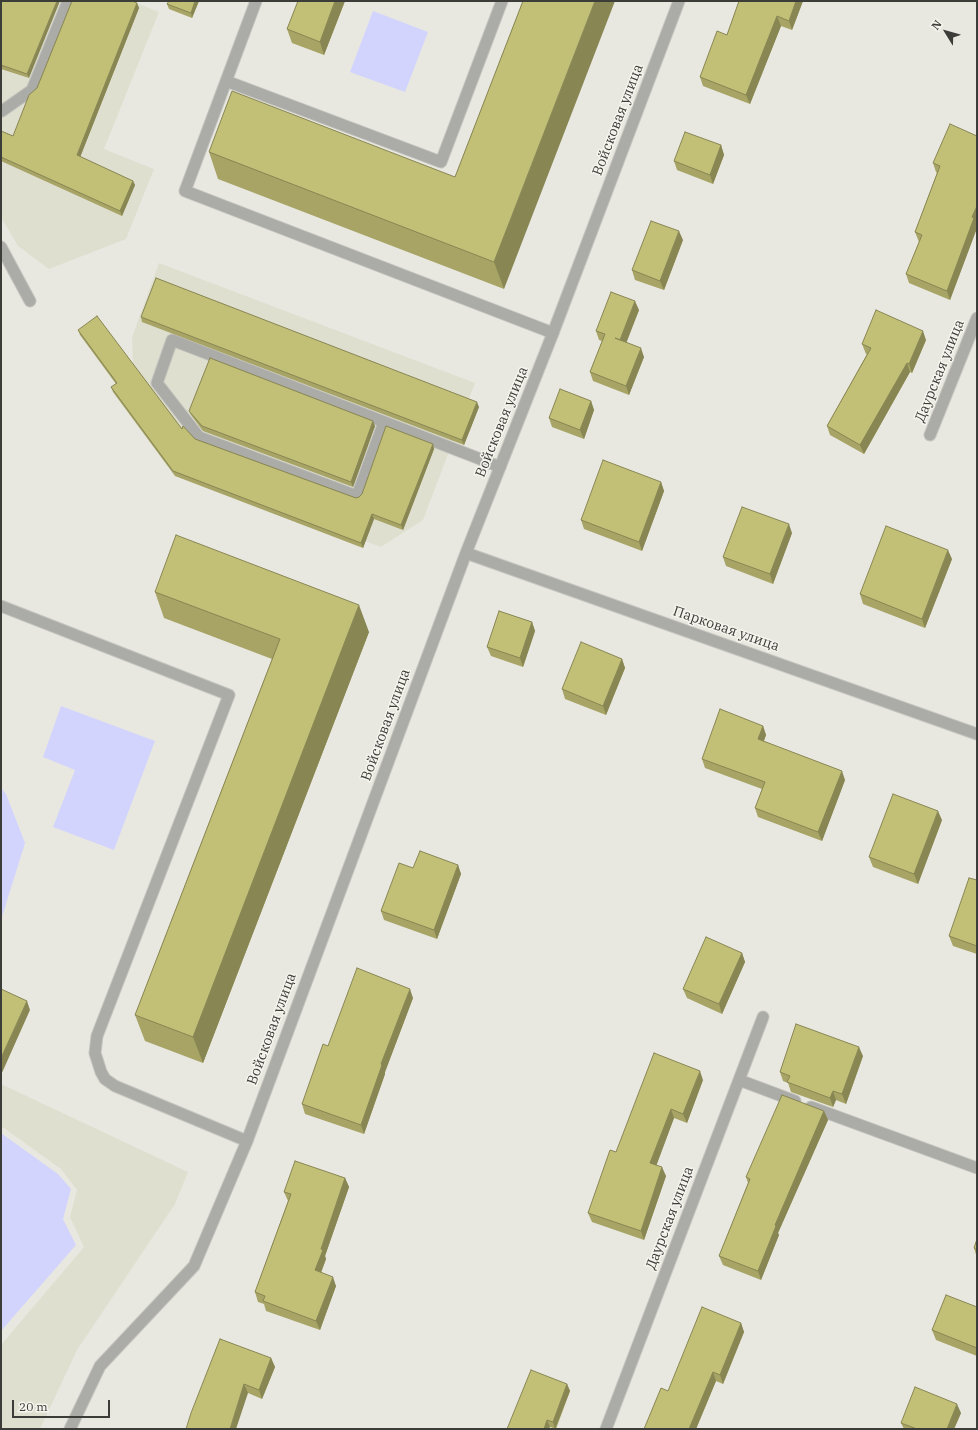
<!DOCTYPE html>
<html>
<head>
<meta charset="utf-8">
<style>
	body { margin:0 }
	#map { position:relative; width:978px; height:1430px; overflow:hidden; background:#e8e8e1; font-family:"IBM Plex Serif",serif }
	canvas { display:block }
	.frame { position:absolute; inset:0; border:2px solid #3c3c39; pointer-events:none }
	.north { position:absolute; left:926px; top:12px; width:40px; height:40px; -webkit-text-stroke:3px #f5f5ee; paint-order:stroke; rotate:307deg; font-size:11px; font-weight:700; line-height:16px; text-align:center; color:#3c3c39 }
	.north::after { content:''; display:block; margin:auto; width:14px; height:18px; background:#3c3c39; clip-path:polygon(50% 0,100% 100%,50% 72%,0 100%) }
	.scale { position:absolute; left:12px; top:1400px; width:98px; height:18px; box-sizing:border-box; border:2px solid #3c3c39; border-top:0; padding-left:5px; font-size:12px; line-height:14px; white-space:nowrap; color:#3c3c39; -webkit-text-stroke:3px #f5f5ee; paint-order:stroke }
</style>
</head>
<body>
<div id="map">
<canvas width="978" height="1430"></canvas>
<div class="frame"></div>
<div class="north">N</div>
<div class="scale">20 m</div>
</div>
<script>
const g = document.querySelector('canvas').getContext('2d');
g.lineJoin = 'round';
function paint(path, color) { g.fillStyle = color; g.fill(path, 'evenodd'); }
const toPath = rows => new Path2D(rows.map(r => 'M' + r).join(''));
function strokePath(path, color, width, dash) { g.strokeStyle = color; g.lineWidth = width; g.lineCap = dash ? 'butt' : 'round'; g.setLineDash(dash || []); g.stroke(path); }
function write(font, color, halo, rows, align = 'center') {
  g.font = font + ' "IBM Plex Serif",serif'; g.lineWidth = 3; g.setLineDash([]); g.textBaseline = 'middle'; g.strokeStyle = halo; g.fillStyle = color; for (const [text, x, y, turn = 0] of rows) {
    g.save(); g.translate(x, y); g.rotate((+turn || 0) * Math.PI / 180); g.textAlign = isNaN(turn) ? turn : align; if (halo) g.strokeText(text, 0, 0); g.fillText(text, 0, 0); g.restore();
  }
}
const built = toPath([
	[1,1,131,1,159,12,104,149,154,169,126,239,49,269,18,246,1,217],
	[159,263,475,383,423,520,381,547,203,480,134,391,132,337],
	[1,1084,188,1172,175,1204,77,1350,40,1429,1,1429,1,1345,84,1247,70,1217,77,1190,61,1169,1,1126]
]);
const green = toPath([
	[373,11,428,32,405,92,350,72],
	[61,706,155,741,114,850,53,827,75,770,43,757],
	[1,788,6,794,25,843,1,920],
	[1,1133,58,1174,71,1189,63,1219,76,1245,1,1331]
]);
const service = toPath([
	[256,1,185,191,553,333],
	[226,81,441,162,502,1],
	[1,110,2,111,32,90,68,1],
	[1,247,30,301],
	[384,422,357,496,199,437,157,383,172,340,475,457,500,467],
	[1,606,229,695,97,1036,95,1053,101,1072,105,1079,115,1086,247,1141]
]);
const minor = toPath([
	[930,435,977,318],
	[466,553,977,734],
	[739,1080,795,1101],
	[811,1107,977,1168],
	[70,1429,100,1366,194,1266,247,1141,466,553,553,333,679,1],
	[606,1429,763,1017]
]);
const wall = toPath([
	[1,1,29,78,1,69],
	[169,1,199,1,192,18,169,9,167,4],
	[345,1,324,55,292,43,287,29],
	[523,1,504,289,218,179,209,152,455,177],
	[739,1,803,1,792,30,781,26,750,104,703,86,700,77,727,35],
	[137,3,139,8,80,157,133,181,135,185,122,216,1,161,1,131,13,136,37,88],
	[977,136,977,222,976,224,977,228,950,300,909,283,906,274,919,242,915,232,937,173,936,172,933,163],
	[721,145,724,155,713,184,677,170,674,161],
	[683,240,664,290,635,280,632,270],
	[639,310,626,342,644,357,629,395,593,381,590,372,602,341,599,340,596,331],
	[141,317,479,407,464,445,142,322],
	[78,330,182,429,195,439,356,498,359,497,433,444,434,449,403,530,374,519,363,548,175,476,113,392,111,387,116,384,80,335],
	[926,340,912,373,910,372,864,454,830,435,827,426,867,354,866,354,862,344],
	[591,401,594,410,584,439,552,427,549,418],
	[189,411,375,426,353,487,203,431,191,415],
	[661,482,664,491,642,551,584,529,581,520],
	[792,533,773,584,726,566,723,557],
	[952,559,925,628,863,604,860,594],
	[155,592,369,632,203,1063,145,1041,135,1015,272,659,164,618],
	[532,622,535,631,523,667,491,656,487,647],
	[622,659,625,668,606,715,565,699,562,689],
	[763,726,766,735,764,741,845,780,822,841,758,817,755,808,762,789,705,768,702,759],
	[942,820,918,884,873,867,869,857],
	[458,865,461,874,437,939,384,920,381,911,413,868],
	[977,880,977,954,953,946,949,936],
	[742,953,745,962,722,1014,687,998,683,989],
	[413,998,385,1072,385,1074,364,1134,305,1114,302,1104,328,1046],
	[863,1056,846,1104,836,1100,833,1107,791,1092,788,1083,783,1081,780,1072],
	[703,1080,687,1123,674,1118,656,1165,666,1176,644,1240,592,1222,588,1213,616,1152],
	[824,1111,828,1120,778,1233,779,1235,761,1280,723,1265,719,1256,748,1183,746,1177],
	[345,1178,349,1187,325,1256,326,1259,321,1273,336,1286,320,1330,266,1311,264,1304,258,1302,255,1292,288,1201,284,1192],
	[977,1239,977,1258,974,1248],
	[977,1307,977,1356,936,1340,932,1330],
	[741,1323,744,1332,723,1384,716,1381,696,1429,644,1429,668,1391],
	[271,1358,275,1367,262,1399,248,1393,186,1429],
	[567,1384,570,1391,556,1429,550,1427,507,1429],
	[961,1413,954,1429,904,1429,901,1423]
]);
const shadedWall = toPath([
	[57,1,60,1,29,78,27,74],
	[195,1,199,1,192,18,191,13],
	[335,1,345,1,324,55,320,42],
	[595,1,615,1,504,289,494,262],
	[796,1,803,1,792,30,789,21],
	[137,3,139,8,79,160,77,155],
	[777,16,781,26,750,104,746,95],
	[721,145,724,155,713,184,710,175],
	[133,181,135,185,122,216,120,211],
	[977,206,977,222,976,224,977,228,950,300,947,291,972,217],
	[679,231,683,240,664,290,660,281],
	[635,301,639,310,624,349,620,340],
	[923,331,926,340,912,373,909,364],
	[641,348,644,357,629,395,626,386],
	[907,363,910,372,864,454,860,445],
	[591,401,594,410,584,439,580,430],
	[477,402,479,407,464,445,462,440],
	[373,421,375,426,353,487,351,482],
	[433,444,434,449,403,530,401,525],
	[661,482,664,491,642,551,639,542],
	[372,514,374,519,363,548,361,543],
	[789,524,792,533,773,584,770,574],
	[948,550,952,559,925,628,922,619],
	[359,605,369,632,203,1063,193,1037],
	[532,622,535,631,523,667,520,658],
	[622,659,625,668,606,715,603,706],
	[763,726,766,735,761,748,758,739],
	[842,771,845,780,822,841,818,832],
	[938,811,942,820,918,884,914,874],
	[458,865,461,874,437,939,434,930],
	[742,953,745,962,722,1014,719,1004],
	[410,989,413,998,385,1072,385,1074,364,1134,361,1125,381,1064],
	[27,1001,30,1010,1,1075,1,1058],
	[859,1047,863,1056,846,1104,842,1094],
	[700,1071,703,1080,687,1123,683,1114],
	[833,1091,836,1100,833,1107,830,1098],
	[671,1109,674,1118,654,1172,650,1163],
	[824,1111,828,1120,778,1233,779,1235,761,1280,758,1271,775,1225],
	[662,1167,666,1176,644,1240,641,1231],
	[345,1178,349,1187,325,1256,326,1259,318,1280,315,1270,321,1249],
	[333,1277,336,1286,320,1330,316,1321],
	[741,1323,744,1332,723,1384,720,1375],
	[271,1358,275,1367,262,1399,259,1390],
	[713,1372,716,1381,696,1429,689,1429],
	[244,1384,248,1393,236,1429,230,1429],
	[567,1384,570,1391,555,1429,553,1422],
	[957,1404,961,1413,954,1429,947,1429],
	[547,1420,550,1427,549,1429,544,1429]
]);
const building = toPath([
	[1,1,57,1,27,74,1,65,1,1],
	[72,1,132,1,137,3,77,155,133,181,120,211,1,157,1,131,13,136,29,95,37,88,72,1],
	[169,1,195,1,191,13,167,4,169,1],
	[298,1,335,1,320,42,287,29,298,1],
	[523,1,595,1,494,262,209,152,232,91,455,177,523,1],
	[739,1,796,1,789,21,777,16,746,95,700,77,717,31,727,35,739,1],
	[950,124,977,136,977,206,972,217,974,218,947,291,906,274,922,235,915,232,940,166,933,163,950,124],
	[685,132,721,145,710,175,674,161,685,132],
	[651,221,679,231,660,281,632,270,651,221],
	[156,278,477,402,462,440,141,317,156,278],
	[611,292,635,301,620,340,615,338,641,348,626,386,590,372,605,334,596,331,611,292],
	[876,310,923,331,909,364,907,363,860,445,827,426,871,348,862,344,876,310],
	[97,316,182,429,183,426,195,439,356,498,359,497,362,494,386,426,433,444,401,525,372,514,361,543,173,471,111,387,117,383,78,330,97,316],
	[210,358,373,421,351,482,202,426,189,411,210,358],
	[560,389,591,401,580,430,549,418,560,389],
	[603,460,661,482,639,542,581,520,603,460],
	[742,507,789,524,770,574,723,557,742,507],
	[886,526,948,550,922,619,860,594,886,526],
	[176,535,359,605,193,1037,135,1015,280,639,155,592,176,535],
	[499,611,532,622,520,658,487,647,499,611],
	[581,642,622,659,603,706,562,689,581,642],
	[720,709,763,726,758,739,842,771,818,832,755,808,765,782,702,759,720,709],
	[893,794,938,811,914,874,869,857,893,794],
	[420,851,458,865,434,930,381,911,399,863,413,868,420,851],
	[969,878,977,880,977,946,949,936,969,878],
	[706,937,742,953,719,1004,683,989,706,937],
	[357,968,410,989,381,1064,382,1065,361,1125,302,1104,323,1044,328,1046,357,968],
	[1,989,27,1001,1,1058,1,989],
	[796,1024,859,1047,842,1094,833,1091,830,1098,787,1082,790,1076,780,1072,796,1024],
	[654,1053,700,1071,683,1114,671,1109,650,1163,662,1167,641,1231,588,1213,610,1150,616,1152,654,1053],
	[782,1095,824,1111,775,1225,776,1226,758,1271,719,1256,750,1179,746,1177,782,1095],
	[295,1161,345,1178,321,1249,323,1250,315,1270,333,1277,316,1321,263,1301,265,1296,255,1292,291,1194,284,1192,295,1161],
	[977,1239,977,1250,974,1248,977,1239],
	[946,1295,977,1307,977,1348,932,1330,946,1295],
	[702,1307,741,1323,720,1375,713,1372,689,1429,644,1429,661,1388,668,1391,702,1307],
	[220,1339,271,1358,259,1390,244,1384,230,1429,186,1429,191,1413,220,1339],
	[531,1370,567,1384,553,1422,547,1420,544,1429,507,1429,531,1370],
	[915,1387,957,1404,947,1429,917,1429,901,1423,915,1387]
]);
const streetNames = [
	["Войсковая улица",618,120,-69],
	["Даурская улица",940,371,-68],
	["Войсковая улица",502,422,-68],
	["Парковая улица",726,629,19],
	["Войсковая улица",386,725,-70],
	["Войсковая улица",272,1029,-70],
	["Даурская улица",670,1218,-69]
];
paint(built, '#dfdfd0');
paint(green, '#d2d4fd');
strokePath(service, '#c6c6bf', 13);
strokePath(minor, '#c6c6bf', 13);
strokePath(service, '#ababa8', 11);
strokePath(minor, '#ababa8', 11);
paint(wall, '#a7a466');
paint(shadedWall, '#888653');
paint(building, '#c2bf77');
strokePath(building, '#888653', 1);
write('14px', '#3c3c39', '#f5f5ee', streetNames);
</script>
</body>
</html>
